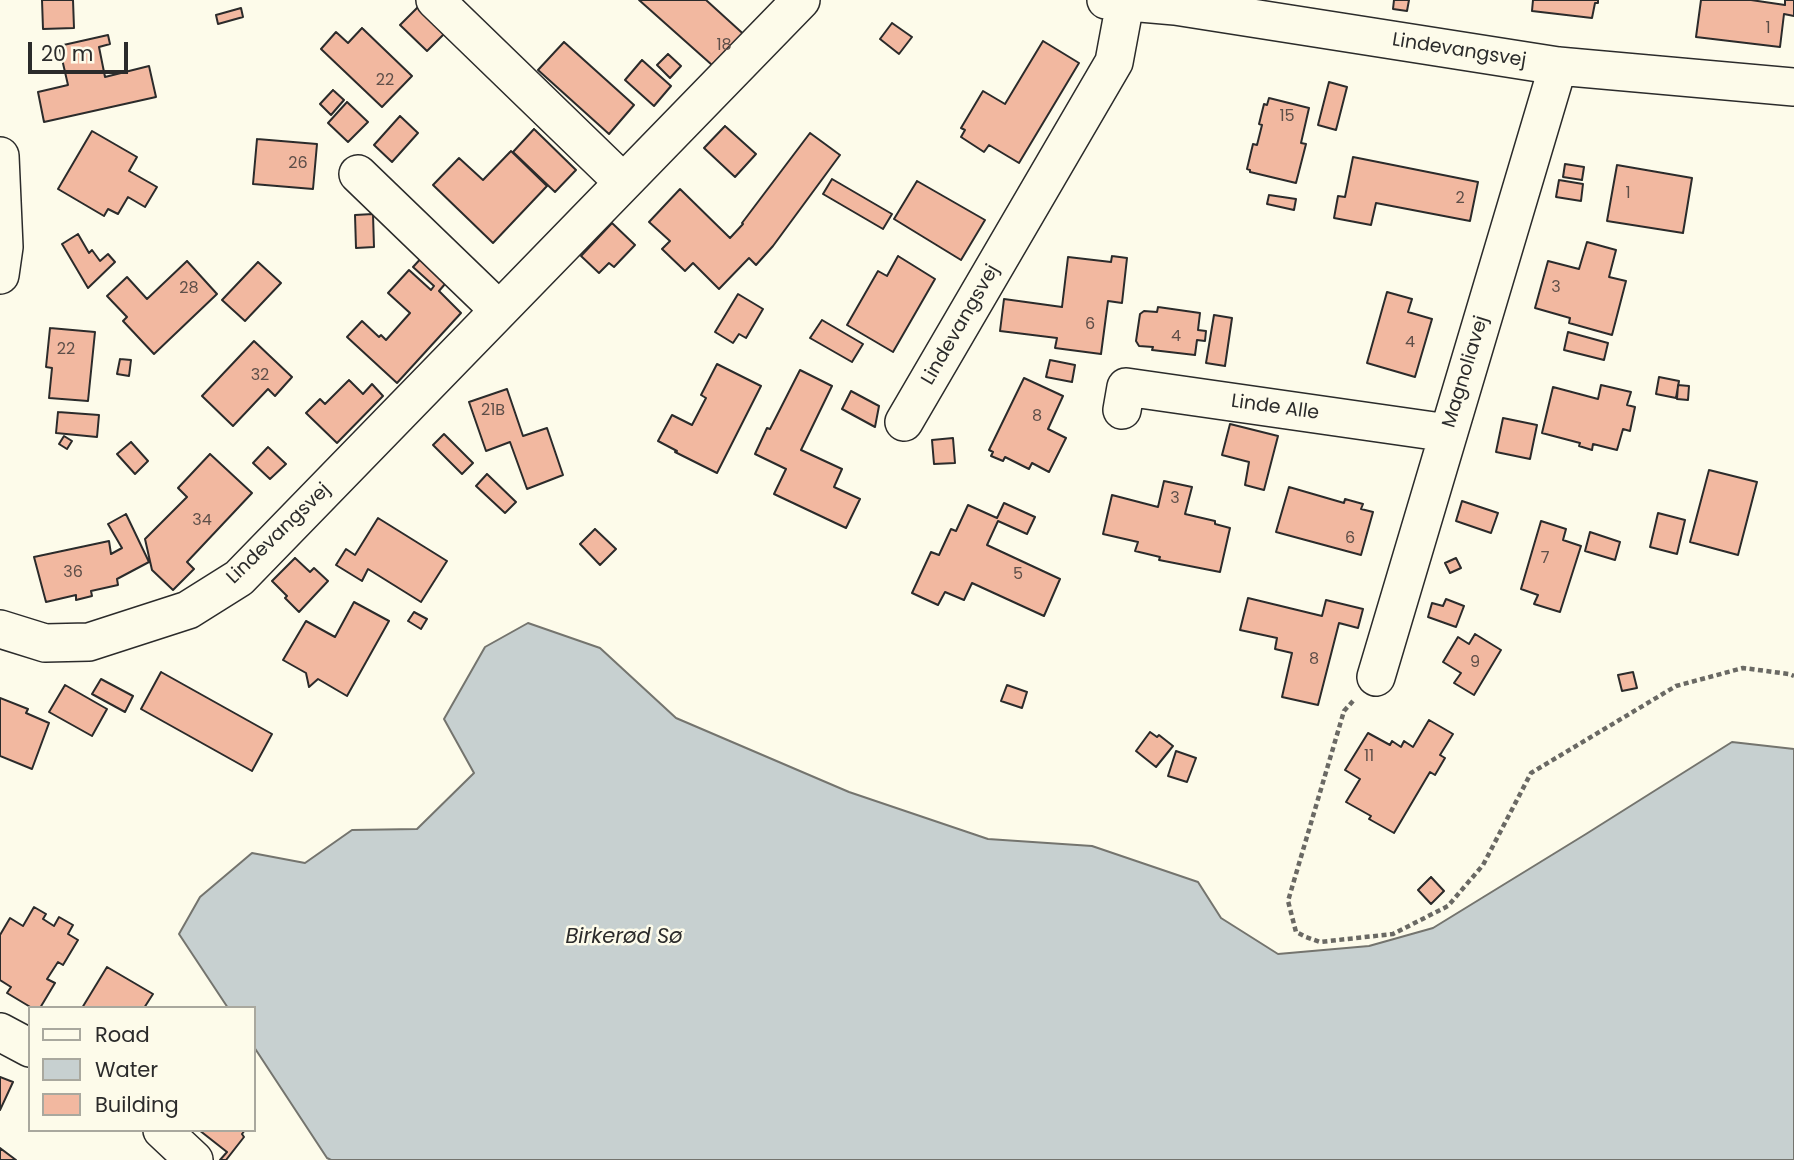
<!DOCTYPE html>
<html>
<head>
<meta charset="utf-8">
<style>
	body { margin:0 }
	#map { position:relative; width:1794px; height:1160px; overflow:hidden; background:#fdfbea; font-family:Poppins,sans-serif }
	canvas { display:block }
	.legend { position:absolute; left:28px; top:1006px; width:228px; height:126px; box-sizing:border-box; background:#fdfbea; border:2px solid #a9a89e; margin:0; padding:9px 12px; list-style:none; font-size:21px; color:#2b2b2b }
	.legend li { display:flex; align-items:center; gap:14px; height:35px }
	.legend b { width:35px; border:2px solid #a9a89e }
	.scale { position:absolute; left:28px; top:42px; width:100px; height:32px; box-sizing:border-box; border:4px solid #2b2b2b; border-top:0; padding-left:9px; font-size:21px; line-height:24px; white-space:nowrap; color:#2b2b2b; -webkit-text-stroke:5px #fdfbea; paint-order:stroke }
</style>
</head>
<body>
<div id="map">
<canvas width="1794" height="1160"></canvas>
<ul class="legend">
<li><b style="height:9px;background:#fdfbea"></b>Road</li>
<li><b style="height:19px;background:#c7d0d0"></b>Water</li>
<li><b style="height:19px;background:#f2b8a0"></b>Building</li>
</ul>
<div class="scale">20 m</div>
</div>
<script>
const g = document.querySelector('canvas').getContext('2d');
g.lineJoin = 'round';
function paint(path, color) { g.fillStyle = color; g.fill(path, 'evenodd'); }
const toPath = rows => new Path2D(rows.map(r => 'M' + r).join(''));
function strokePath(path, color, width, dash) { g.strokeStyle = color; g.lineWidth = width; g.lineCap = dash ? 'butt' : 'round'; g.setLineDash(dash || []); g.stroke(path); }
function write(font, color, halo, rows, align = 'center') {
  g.font = font + ' Poppins,sans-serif'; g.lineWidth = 5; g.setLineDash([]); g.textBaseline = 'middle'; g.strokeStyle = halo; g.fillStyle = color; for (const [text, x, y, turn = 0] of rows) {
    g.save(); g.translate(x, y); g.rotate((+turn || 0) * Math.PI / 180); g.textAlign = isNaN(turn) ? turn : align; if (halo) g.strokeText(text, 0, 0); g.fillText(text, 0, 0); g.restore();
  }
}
const water = toPath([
	[528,623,600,648,676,718,849,792,988,839,1092,846,1198,882,1221,918,1278,954,1369,946,1433,928,1586,834,1732,742,1794,749,1794,1160,331,1160,327,1158,254,1047,254,1008,228,1008,179,934,200,897,252,853,305,863,352,830,417,829,474,773,444,719,485,647,528,623]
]);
const building = toPath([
	[42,0,73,0,74,28,43,29,42,0],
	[639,0,706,0,750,40,721,73,639,0],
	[1394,0,1409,0,1407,11,1393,9,1394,0],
	[1533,0,1598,0,1598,3,1595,3,1592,18,1532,11,1533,0],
	[1701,0,1751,0,1785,5,1785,0,1794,0,1794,16,1784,14,1780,47,1696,37,1701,0],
	[421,4,448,30,427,51,400,25,421,4],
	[241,8,243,17,218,24,216,15,241,8],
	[892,23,912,37,899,54,880,39,892,23],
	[362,28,412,76,382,107,321,49,336,32,348,43,362,28],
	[108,35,110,44,99,47,105,77,149,66,156,97,44,122,38,92,68,85,59,46,108,35],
	[1043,41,1079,63,1019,163,989,145,984,152,961,137,965,130,961,128,983,91,1005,104,1043,41],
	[564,42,634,105,609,134,538,70,564,42],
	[668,54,681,66,670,78,657,65,668,54],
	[642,60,671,86,654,106,625,80,642,60],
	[1329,82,1347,87,1336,130,1318,125,1329,82],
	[333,90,344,100,331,115,320,104,333,90],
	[1269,98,1309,108,1301,143,1306,144,1296,183,1250,172,1250,170,1247,169,1253,144,1257,145,1262,125,1259,124,1264,104,1267,105,1269,98],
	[347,102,368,122,348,142,328,123,347,102],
	[400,116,418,133,392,162,374,145,400,116],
	[725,126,756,154,735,177,704,148,725,126],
	[534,129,576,170,555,192,513,152,534,129],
	[92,131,137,157,129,171,157,187,145,207,128,197,118,214,108,209,104,216,58,189,92,131],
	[810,133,840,155,773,246,756,265,749,258,719,289,693,263,685,271,662,249,670,241,649,222,680,189,730,238,743,224,742,223,810,133],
	[257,139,317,144,313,189,253,184,257,139],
	[511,151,547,186,493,243,433,185,459,158,483,180,511,151],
	[1353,157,1478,182,1470,221,1376,203,1371,225,1334,218,1338,196,1345,197,1353,157],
	[1565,164,1584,167,1582,180,1563,177,1565,164],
	[1617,165,1692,178,1683,233,1607,221,1617,165],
	[832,179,892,214,883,229,823,194,832,179],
	[1559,180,1583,184,1581,201,1556,197,1559,180],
	[917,181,985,220,961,260,894,219,917,181],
	[1269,195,1296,199,1294,210,1267,204,1269,195],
	[373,214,374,247,356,248,355,215,373,214],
	[612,223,635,245,614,267,609,263,599,273,581,256,612,223],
	[78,234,89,253,92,250,100,261,108,254,115,262,88,288,62,244,78,234],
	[1587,242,1616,250,1609,277,1626,281,1612,335,1569,323,1570,318,1535,308,1548,261,1579,269,1587,242],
	[425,254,451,277,439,291,461,313,397,383,347,337,362,321,379,337,381,335,386,340,410,313,388,293,409,270,431,290,434,286,413,267,425,254],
	[898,256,935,279,893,352,847,325,878,271,887,276,898,256],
	[1112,256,1127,258,1122,303,1108,301,1101,354,1055,348,1057,338,1000,331,1004,299,1062,307,1068,257,1111,262,1112,256],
	[187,261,217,294,154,354,123,321,127,317,107,296,127,277,147,299,187,261],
	[258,262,281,283,245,321,222,300,258,262],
	[1387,292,1412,299,1408,312,1432,319,1415,377,1367,363,1387,292],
	[738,294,763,309,746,338,739,334,733,343,715,332,738,294],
	[1158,307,1200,313,1198,330,1206,331,1205,341,1197,340,1195,355,1152,350,1153,347,1139,346,1136,341,1140,314,1144,311,1157,312,1158,307],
	[1214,315,1232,318,1225,366,1206,363,1214,315],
	[822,320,863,344,852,362,810,338,822,320],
	[50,328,95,332,88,401,49,398,52,368,46,367,50,328],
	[1568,332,1608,343,1604,360,1564,350,1568,332],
	[254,341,292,377,275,396,268,389,233,426,202,396,254,341],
	[120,359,131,360,129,376,117,374,120,359],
	[1050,360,1075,365,1072,382,1046,377,1050,360],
	[717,364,761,386,717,473,675,452,677,451,658,441,672,415,692,425,706,398,701,395,717,364],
	[800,370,832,386,801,450,842,469,834,487,860,499,846,528,774,494,786,469,755,454,767,428,770,429,800,370],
	[1659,377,1679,381,1676,398,1656,394,1659,377],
	[1024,378,1063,396,1048,429,1066,438,1049,472,1032,463,1029,469,1005,457,1003,461,991,456,993,452,989,450,1024,378],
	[349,380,363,394,372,384,383,396,337,443,306,413,320,399,325,404,349,380],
	[1601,385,1631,392,1627,405,1635,407,1630,431,1623,429,1617,450,1593,444,1592,450,1579,446,1580,443,1542,433,1553,387,1598,399,1601,385],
	[1678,385,1689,386,1688,400,1677,399,1678,385],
	[507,389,523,436,547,428,563,475,527,489,510,442,486,451,469,402,507,389],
	[851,391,879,406,875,427,842,409,851,391],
	[58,412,99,415,97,437,56,433,58,412],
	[1503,418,1537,425,1530,459,1496,452,1503,418],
	[1230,424,1278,436,1264,490,1245,485,1249,462,1222,455,1230,424],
	[444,434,473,463,462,474,433,445,444,434],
	[64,436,72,441,67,449,59,444,64,436],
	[953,438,955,463,934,464,932,440,953,438],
	[131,442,148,461,135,474,117,454,131,442],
	[268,447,286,464,270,479,253,463,268,447],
	[210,454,252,493,187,562,194,569,173,590,152,570,145,539,187,497,178,488,210,454],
	[1709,470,1757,482,1738,555,1690,542,1709,470],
	[487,474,516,502,505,513,476,486,487,474],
	[1164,481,1192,487,1185,514,1215,521,1215,524,1230,528,1220,572,1159,560,1160,557,1135,551,1138,542,1103,534,1112,495,1158,507,1164,481],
	[1289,487,1344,503,1345,499,1363,504,1361,509,1373,512,1361,555,1276,532,1289,487],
	[1462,501,1498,513,1491,533,1456,521,1462,501],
	[1004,503,1035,517,1027,534,998,521,987,545,1060,579,1044,616,972,583,964,600,945,592,938,605,912,593,931,552,939,555,951,529,956,531,968,505,997,518,1004,503],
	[1658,513,1685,520,1677,554,1650,547,1658,513],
	[126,514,149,562,117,579,118,585,91,591,92,596,76,600,76,595,46,602,34,557,109,541,111,554,122,548,108,524,126,514],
	[378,518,447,561,421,602,368,569,362,581,336,565,346,549,355,555,378,518],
	[1541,521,1566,529,1563,540,1581,546,1560,612,1534,604,1538,595,1521,589,1541,521],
	[595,529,616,549,600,565,580,544,595,529],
	[1590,532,1620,542,1615,560,1585,551,1590,532],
	[295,558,310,572,314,568,328,581,299,612,285,598,287,596,272,581,295,558],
	[1456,558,1461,568,1450,573,1445,563,1456,558],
	[1248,598,1322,616,1326,600,1363,609,1358,628,1339,623,1318,705,1282,697,1292,653,1275,649,1277,638,1240,630,1248,598],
	[1446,599,1464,606,1456,627,1428,617,1432,603,1443,606,1446,599],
	[354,602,389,621,347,696,318,679,309,687,306,673,283,660,306,621,335,637,354,602],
	[414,612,427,619,421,629,408,621,414,612],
	[1475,634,1501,650,1474,695,1454,683,1461,673,1443,662,1458,637,1469,644,1475,634],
	[161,672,272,734,252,771,141,709,161,672],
	[1633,672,1637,688,1622,691,1618,675,1633,672],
	[101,679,133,696,125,712,92,694,101,679],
	[65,685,107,709,92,736,49,712,65,685],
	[1007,685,1027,692,1022,708,1001,701,1007,685],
	[0,698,28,709,26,713,49,723,32,769,0,756,0,698],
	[1429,720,1453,734,1440,755,1445,758,1435,775,1430,772,1394,833,1369,819,1371,816,1346,802,1360,779,1345,770,1368,733,1390,745,1392,741,1401,747,1404,741,1413,747,1429,720],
	[1150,732,1157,737,1159,735,1173,746,1156,767,1136,751,1150,732],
	[1176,751,1196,758,1187,782,1168,776,1176,751],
	[1431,877,1444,891,1431,904,1418,890,1431,877],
	[34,907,46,914,43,919,54,926,59,917,73,925,68,934,78,940,63,965,58,962,47,979,55,983,40,1008,32,1008,7,993,11,987,0,980,0,935,10,918,23,926,34,907],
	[107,967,153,994,144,1008,82,1008,107,967],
	[0,1077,13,1082,0,1110,0,1077],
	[199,1130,245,1130,242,1134,244,1137,226,1160,220,1160,227,1152,199,1130],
	[0,1148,16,1160,0,1160,0,1148]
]);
const path = toPath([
	[1353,701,1344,711,1288,901,1296,932,1306,937,1320,942,1393,934,1448,906,1483,865,1531,773,1676,686,1743,668,1789,674,1794,676]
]);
const minor = toPath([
	[435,0,623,182],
	[1106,0,1175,6,1558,66,1794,87],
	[0,156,4,247,0,275],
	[358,174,499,310],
	[1122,410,1126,387,1448,433],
	[904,422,1114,62,1125,3],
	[0,629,45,643,89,642,188,610,239,578,801,0],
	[1376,677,1558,66],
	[0,1032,30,1048],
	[162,1130,194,1160]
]);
const numberNames = [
	["1",1768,29],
	["18",724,46],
	["22",385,81],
	["15",1287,117],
	["26",298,164],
	["1",1628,194],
	["2",1460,199],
	["3",1556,288],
	["28",189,289],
	["6",1090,325],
	["4",1176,337],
	["4",1410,343],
	["22",66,350],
	["32",260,376],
	["21B",493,411],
	["8",1037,417],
	["3",1175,499],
	["34",202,521],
	["6",1350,539],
	["7",1545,559],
	["36",73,573],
	["5",1018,575],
	["8",1314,660],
	["9",1475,663],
	["11",1369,757]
];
const streetNames = [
	["Lindevangsvej",1459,51,9],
	["Lindevangsvej",961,325,-60],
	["Magnoliavej",1466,372,-73],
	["Linde Alle",1275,408,8],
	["Lindevangsvej",279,534,-44]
];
const waterNames = [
	["Birkerød Sø",624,938]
];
paint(water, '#c7d0d0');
strokePath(water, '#74746e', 2);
paint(building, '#f2b8a0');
strokePath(building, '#2b2b2b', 2);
strokePath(minor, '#2b2b2b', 40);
strokePath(path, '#6a6964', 4.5, [5, 3.5]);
strokePath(minor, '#fdfbea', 37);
write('16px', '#5d4e48', null, numberNames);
write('19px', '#2b2b2b', '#fdfbea', streetNames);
write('italic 21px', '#2b2b2b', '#fdfbea', waterNames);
</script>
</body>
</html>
